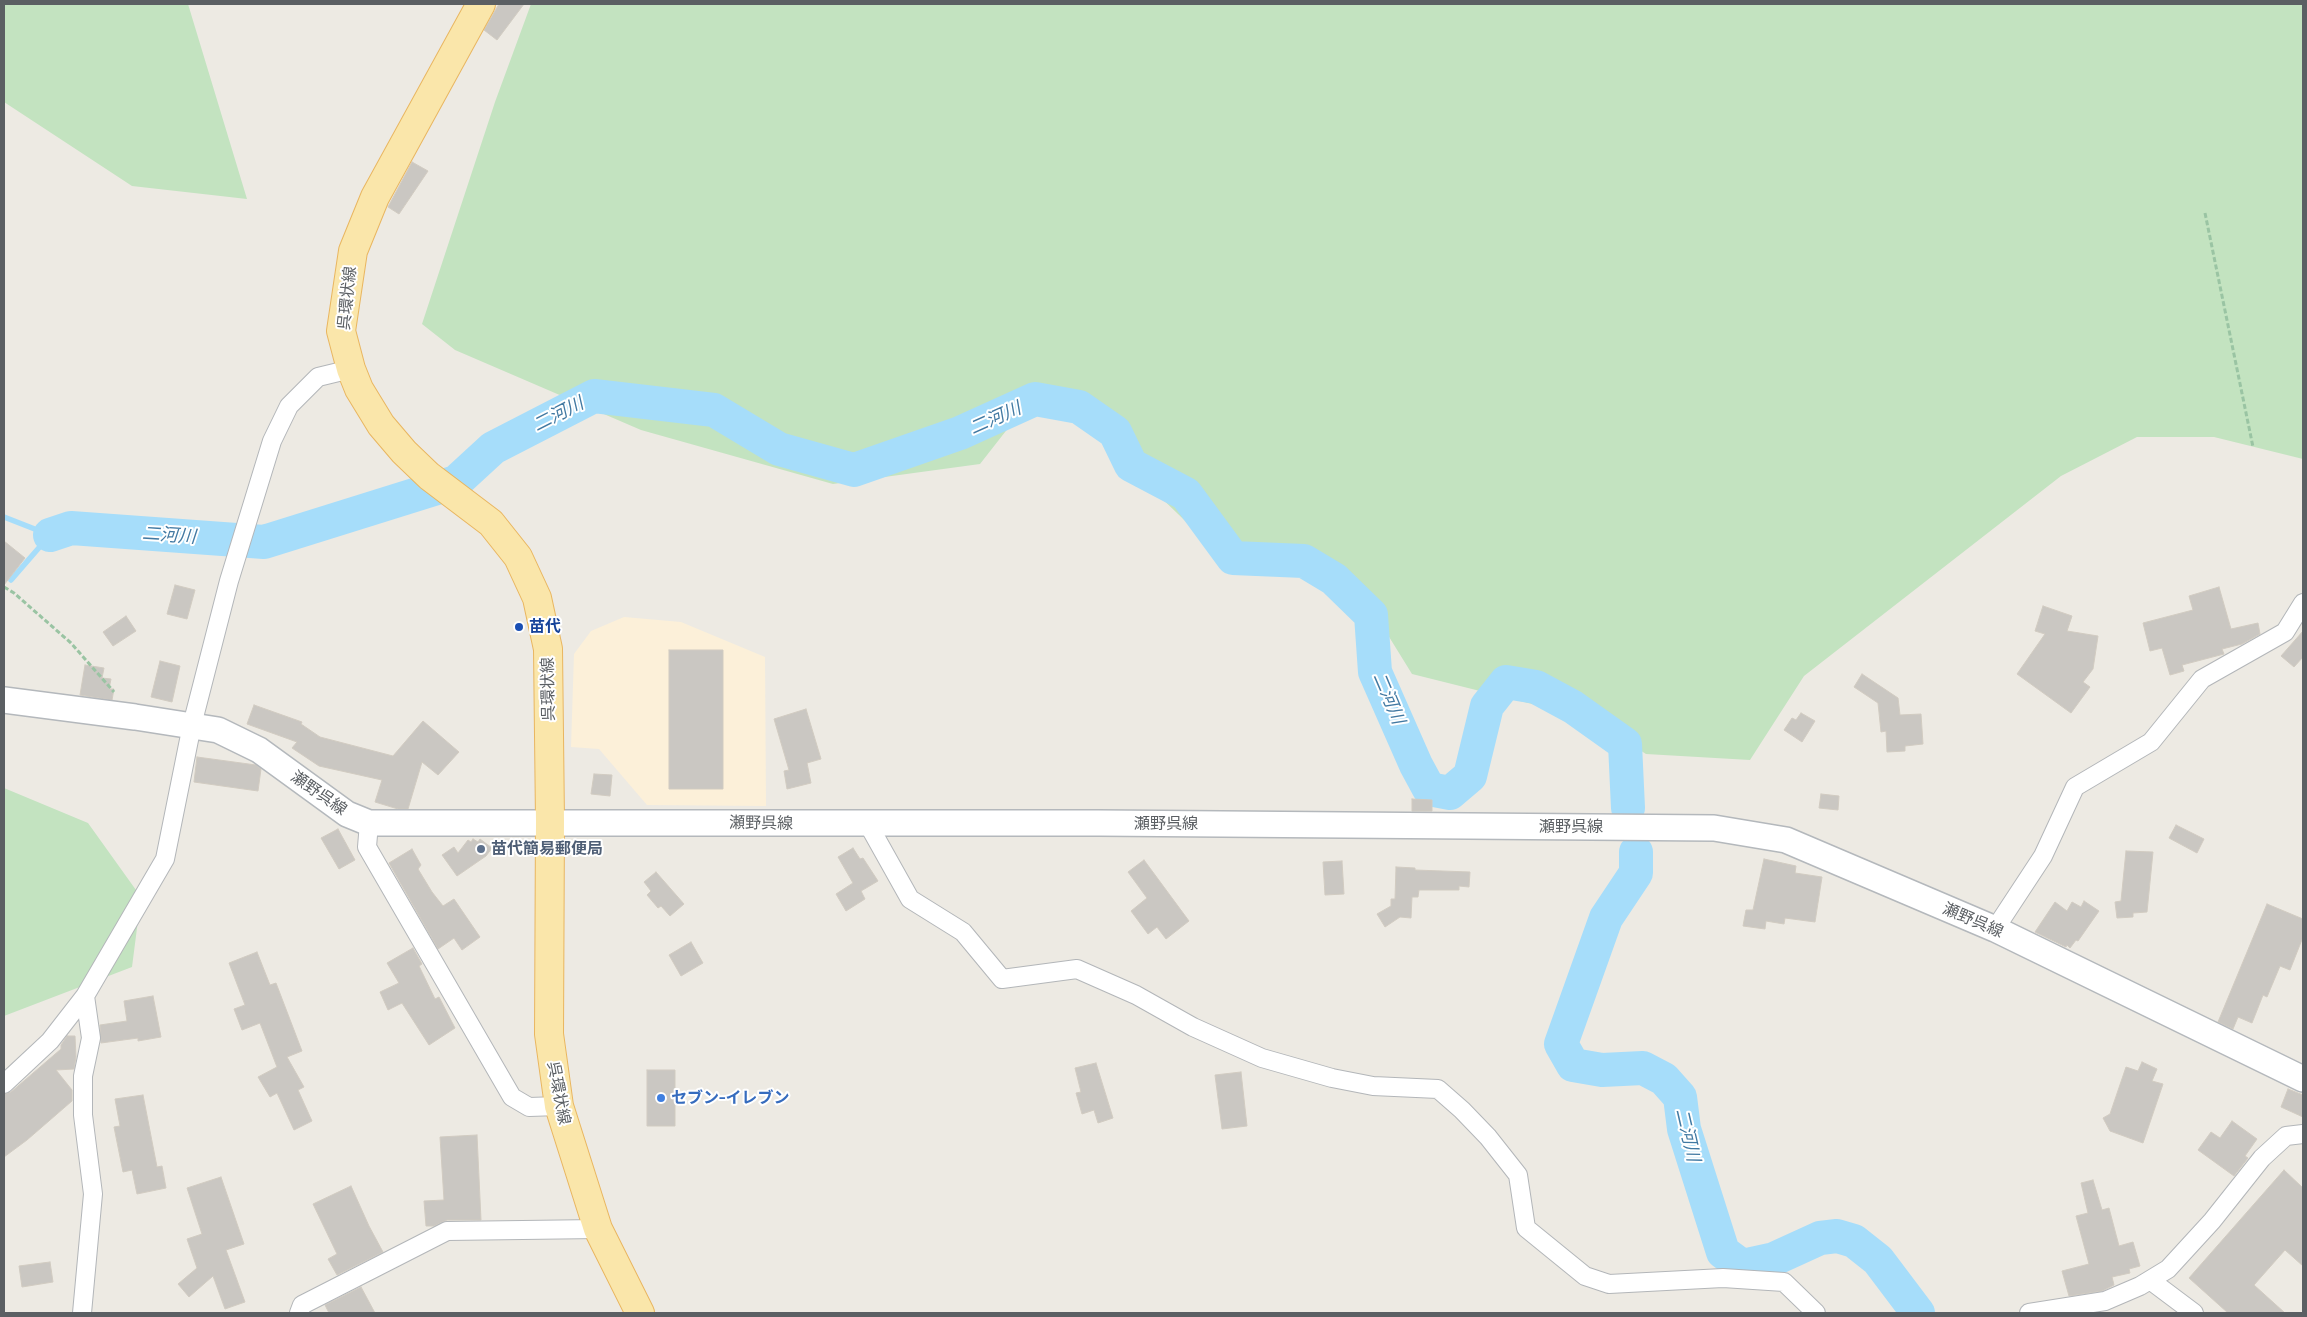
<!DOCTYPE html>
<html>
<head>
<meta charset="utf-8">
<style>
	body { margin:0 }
	#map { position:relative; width:2307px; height:1317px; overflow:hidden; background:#edeae3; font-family:Barlow,sans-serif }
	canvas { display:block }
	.frame { position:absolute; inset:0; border:5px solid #5b5f63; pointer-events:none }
</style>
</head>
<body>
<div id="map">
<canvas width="2307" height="1317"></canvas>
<div class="frame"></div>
</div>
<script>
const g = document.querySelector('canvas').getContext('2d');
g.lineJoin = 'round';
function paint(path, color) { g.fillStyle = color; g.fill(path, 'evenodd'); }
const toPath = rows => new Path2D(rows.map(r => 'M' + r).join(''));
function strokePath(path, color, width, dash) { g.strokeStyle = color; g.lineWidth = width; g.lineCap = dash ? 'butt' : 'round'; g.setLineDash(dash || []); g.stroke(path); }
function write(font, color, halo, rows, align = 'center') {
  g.font = font + ' Barlow,"Noto Sans JP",sans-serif'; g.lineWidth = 4; g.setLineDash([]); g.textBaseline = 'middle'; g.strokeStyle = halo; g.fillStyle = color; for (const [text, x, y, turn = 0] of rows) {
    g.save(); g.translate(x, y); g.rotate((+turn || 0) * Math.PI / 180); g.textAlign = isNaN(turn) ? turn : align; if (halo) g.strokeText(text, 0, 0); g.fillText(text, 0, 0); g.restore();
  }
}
const commercial = toPath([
	[624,617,681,622,765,657,766,806,647,805,599,749,571,747,574,654,591,631]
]);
const green = toPath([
	[4,4,188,4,247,199,132,186,4,102],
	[531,4,2303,4,2303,459,2214,437,2137,437,2061,476,1804,676,1750,760,1646,754,1592,719,1412,674,1357,585,1231,565,1126,464,1100,422,1027,404,980,464,833,484,641,430,455,350,422,324,495,102],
	[4,788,88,823,141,897,132,967,4,1016]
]);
const stream = toPath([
	[4,517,50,535,11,580]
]);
const river = toPath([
	[50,535,71,528,264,542,456,482,493,448,594,396,714,410,779,449,854,470,960,433,1035,399,1079,407,1115,432,1131,465,1186,494,1233,558,1304,561,1334,579,1371,615,1375,672,1416,765,1429,789,1450,793,1470,776,1487,706,1506,682,1536,687,1573,707,1625,744,1628,808],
	[1636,852,1636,873,1606,918,1561,1044,1573,1065,1602,1070,1643,1068,1664,1079,1680,1097,1684,1129,1723,1252,1742,1266,1774,1259,1820,1238,1837,1236,1854,1241,1878,1260,1918,1313]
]);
const building = toPath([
	[499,4,524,4,497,40,484,30,499,4],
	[412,162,428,171,399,214,388,207,412,162],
	[4,541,25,558,4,585,4,541],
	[175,585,195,590,187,619,167,614,175,585],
	[2219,587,2231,629,2258,623,2260,634,2242,644,2222,649,2224,654,2182,665,2184,671,2170,675,2162,648,2150,651,2143,623,2193,610,2189,596,2219,587],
	[2043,606,2072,616,2067,631,2098,636,2093,669,2083,682,2090,687,2071,713,2017,674,2045,634,2035,631,2043,606],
	[126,616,136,631,113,646,103,632,126,616],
	[2303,631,2303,657,2294,667,2281,656,2303,631],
	[669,650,723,650,723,789,669,789,669,650],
	[160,661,180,666,172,702,151,697,160,661],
	[85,665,104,668,102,678,111,679,109,689,114,689,112,700,80,695,85,665],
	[1862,674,1898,698,1900,715,1921,714,1923,744,1905,746,1905,751,1887,752,1886,731,1881,732,1878,703,1854,687,1862,674],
	[254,705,302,722,301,724,320,737,393,756,423,721,459,752,438,775,422,762,408,809,398,809,375,802,382,780,319,766,292,748,297,742,247,724,254,705],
	[806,709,821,759,807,763,811,783,787,789,784,771,789,770,774,719,806,709],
	[1801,713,1815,721,1802,742,1784,730,1792,718,1796,720,1801,713],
	[197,757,256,765,261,769,258,791,194,782,197,757],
	[594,774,612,775,610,796,591,794,594,774],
	[1821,794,1839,796,1838,810,1819,808,1821,794],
	[1412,799,1432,800,1432,811,1412,811,1412,799],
	[2176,825,2204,839,2197,853,2169,838,2176,825],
	[338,829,355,860,339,869,321,838,338,829],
	[473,839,478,842,480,839,492,848,486,856,457,876,442,855,454,847,458,853,468,840,471,842,473,839],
	[853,848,860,859,863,858,878,881,861,891,865,899,846,911,836,894,853,883,838,857,853,848],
	[412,849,421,865,418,869,432,892,443,906,454,899,480,937,462,950,454,938,438,949,389,863,412,849],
	[2126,851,2153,852,2147,912,2133,913,2133,917,2117,918,2115,902,2121,901,2126,851],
	[1764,859,1796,866,1795,873,1822,877,1815,922,1785,918,1784,924,1766,921,1765,929,1743,926,1746,910,1753,910,1764,859],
	[1144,860,1189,921,1166,939,1157,927,1148,934,1131,911,1147,898,1128,872,1144,860],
	[1342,861,1344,894,1325,895,1323,862,1342,861],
	[1396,867,1415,868,1415,870,1470,872,1469,887,1459,886,1459,890,1419,890,1418,897,1412,897,1411,918,1400,917,1385,927,1377,914,1391,906,1391,899,1395,899,1396,867],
	[656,872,684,904,670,916,661,906,658,908,647,895,651,891,644,882,656,872],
	[2084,901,2099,911,2078,941,2076,940,2070,948,2067,945,2066,947,2035,932,2055,902,2067,911,2072,902,2081,907,2084,901],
	[2267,904,2303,919,2303,937,2290,970,2280,966,2267,997,2263,995,2252,1023,2238,1017,2233,1029,2218,1022,2267,904],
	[691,942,703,963,681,976,669,955,691,942],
	[413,948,422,964,419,966,435,999,439,997,455,1028,429,1045,402,1003,388,1010,380,992,399,983,387,963,413,948],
	[257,952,270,985,276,983,302,1051,287,1057,304,1087,298,1090,312,1121,294,1130,277,1093,270,1097,258,1077,277,1067,260,1023,242,1030,234,1009,245,1005,229,963,257,952],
	[153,996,161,1037,138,1041,138,1038,101,1043,100,1025,127,1021,124,1001,153,996],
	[67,1036,75,1036,76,1057,74,1069,56,1070,72,1090,72,1101,27,1140,4,1157,4,1094,11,1092,61,1049,61,1045,67,1036],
	[2142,1062,2157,1069,2152,1081,2163,1084,2143,1143,2110,1131,2103,1118,2110,1114,2126,1067,2138,1071,2142,1062],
	[1096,1063,1113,1118,1098,1123,1094,1110,1082,1114,1076,1093,1081,1092,1075,1068,1096,1063],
	[647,1070,675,1070,675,1126,647,1126,647,1070],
	[1241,1072,1247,1126,1222,1129,1215,1075,1241,1072],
	[2288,1089,2303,1095,2303,1117,2281,1107,2288,1089],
	[143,1095,157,1167,162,1166,166,1188,137,1194,132,1170,123,1172,114,1127,120,1126,115,1099,143,1095],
	[2232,1121,2257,1139,2245,1156,2248,1158,2234,1176,2198,1150,2211,1132,2220,1138,2232,1121],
	[477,1135,481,1220,447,1220,434,1226,426,1226,424,1201,444,1200,440,1137,477,1135],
	[2284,1170,2303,1188,2303,1266,2285,1250,2254,1285,2285,1313,2228,1313,2189,1278,2284,1170],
	[221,1177,244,1244,226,1250,245,1302,225,1309,213,1276,189,1297,178,1284,197,1268,187,1239,202,1234,187,1188,221,1177],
	[2093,1180,2102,1210,2109,1208,2119,1246,2133,1242,2140,1266,2129,1269,2130,1273,2112,1277,2114,1285,2102,1291,2069,1296,2062,1271,2089,1264,2076,1216,2088,1213,2081,1183,2093,1180],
	[351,1186,369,1226,383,1252,337,1275,328,1259,337,1254,313,1204,351,1186],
	[50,1262,53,1282,22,1287,19,1266,50,1262],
	[361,1287,375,1313,329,1313,325,1305,361,1287]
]);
const path = toPath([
	[2205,213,2253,447],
	[4,587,14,593,71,643,114,692]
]);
const minor = toPath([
	[369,823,367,847,512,1097,529,1107,559,1106],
	[868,824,910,899,963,932,1002,979,1077,969,1136,995,1193,1027,1262,1058,1332,1078,1373,1086,1438,1089,1462,1110,1488,1137,1518,1175,1526,1228,1585,1276,1609,1284,1723,1278,1784,1282,1816,1313],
	[1995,929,2043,856,2075,787,2151,742,2202,679,2285,632,2303,603],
	[4,1084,50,1041,85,996,165,859,192,725,229,581,272,441,289,406,318,377,351,369],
	[2150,1280,2194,1313],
	[82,1313,93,1194,83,1115,83,1076,91,1038,85,996],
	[299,1313,302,1305,447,1231,598,1229],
	[2029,1313,2105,1301,2140,1286,2168,1269,2212,1221,2262,1158,2286,1136,2303,1134]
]);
const secondary = toPath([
	[4,700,135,717,218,730,259,750,347,814,369,823,1099,823,1714,828,1786,840,1995,929,2303,1079]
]);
const primary = toPath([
	[481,4,375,197,353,251,341,331,351,369,359,389,381,425,404,452,429,476,491,523,518,557,537,598,548,649,550,821,549,1034,559,1106,598,1229,640,1313]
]);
const markers = [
	[519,627,5,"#1a4fb4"],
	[481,849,5,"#5c6f8a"],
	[661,1098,5,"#3f7fe0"]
];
const streetNames = [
	["呉環状線",347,298,-84],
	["呉環状線",548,689,-91],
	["瀬野呉線",319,793,35],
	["瀬野呉線",761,823,1],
	["瀬野呉線",1166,824],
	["瀬野呉線",1571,827],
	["瀬野呉線",1973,920,23],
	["呉環状線",559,1093,79]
];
const transitNames = [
	["苗代",529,627]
];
const serviceNames = [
	["苗代簡易郵便局",491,849]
];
const shopNames = [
	["セブン-イレブン",671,1098]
];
const waterNames = [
	["二河川",558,414,-27],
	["二河川",995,418,-24],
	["二河川",169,535,4],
	["二河川",1389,698,67],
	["二河川",1688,1135,77]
];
paint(commercial, '#fcf0d9');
paint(green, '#c3e3c0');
strokePath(stream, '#a6ddfa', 5.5);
strokePath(river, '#a6ddfa', 34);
paint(building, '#cac7c2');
strokePath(building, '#d1cbc1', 1);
strokePath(minor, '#b3b6b9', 20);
strokePath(secondary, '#b4b8bc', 28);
strokePath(primary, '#e9b660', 30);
strokePath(path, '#9ac4a3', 3, [5, 2.5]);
strokePath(minor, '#fff', 18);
strokePath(secondary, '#fff', 25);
strokePath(primary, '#fae6aa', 28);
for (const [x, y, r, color] of markers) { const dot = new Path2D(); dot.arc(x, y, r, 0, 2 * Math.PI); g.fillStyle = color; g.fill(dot); strokePath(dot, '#fff', 2); }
write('16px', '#5b5f63', '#fff', streetNames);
write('bold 16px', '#164399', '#fff', transitNames, 'left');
write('bold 16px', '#4e5e75', '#fff', serviceNames, 'left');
write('bold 16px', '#366cbe', '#fff', shopNames, 'left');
write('italic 18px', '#4179a2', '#fff', waterNames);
</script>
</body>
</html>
